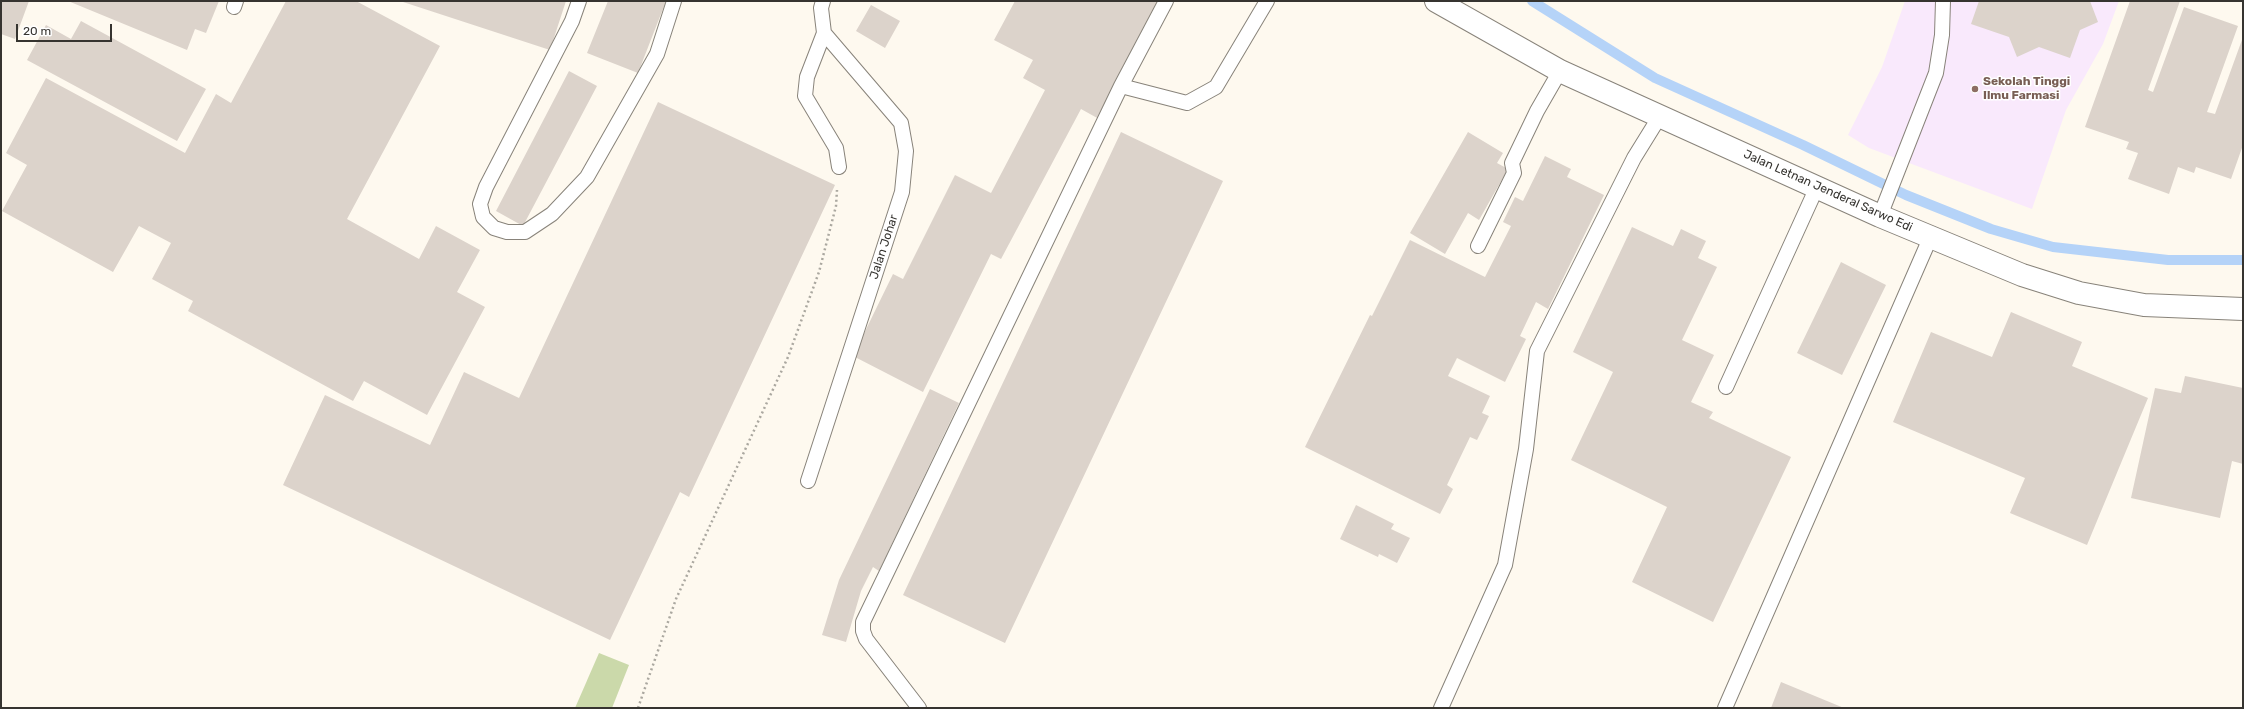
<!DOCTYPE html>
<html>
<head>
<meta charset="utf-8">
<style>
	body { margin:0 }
	#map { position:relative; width:2244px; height:709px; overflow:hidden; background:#fef9ef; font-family:Rubik,sans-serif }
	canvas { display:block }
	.frame { position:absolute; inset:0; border:2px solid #363430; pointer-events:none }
	.scale { position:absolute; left:16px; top:24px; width:96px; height:18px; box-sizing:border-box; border:2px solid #363430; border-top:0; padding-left:5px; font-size:12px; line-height:14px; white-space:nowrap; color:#363430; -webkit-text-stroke:3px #fff; paint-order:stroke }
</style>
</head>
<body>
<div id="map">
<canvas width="2244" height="709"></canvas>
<div class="frame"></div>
<div class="scale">20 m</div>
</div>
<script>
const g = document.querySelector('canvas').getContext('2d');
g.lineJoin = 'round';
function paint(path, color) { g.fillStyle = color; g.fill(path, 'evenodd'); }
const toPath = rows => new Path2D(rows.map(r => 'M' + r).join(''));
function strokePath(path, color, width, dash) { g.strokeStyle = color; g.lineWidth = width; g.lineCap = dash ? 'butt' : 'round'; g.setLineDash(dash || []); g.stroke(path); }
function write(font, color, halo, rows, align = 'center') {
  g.font = font + ' Rubik,sans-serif'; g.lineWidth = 3; g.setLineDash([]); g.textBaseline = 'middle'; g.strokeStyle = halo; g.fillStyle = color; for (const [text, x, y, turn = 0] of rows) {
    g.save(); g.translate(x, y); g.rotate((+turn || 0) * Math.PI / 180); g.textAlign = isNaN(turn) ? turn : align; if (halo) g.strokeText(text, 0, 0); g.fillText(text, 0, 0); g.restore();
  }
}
const education = toPath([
	[1905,1,2119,1,2103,44,2066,110,2032,209,1869,148,1848,135,1882,67]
]);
const green = toPath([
	[599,653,629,665,612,708,575,708]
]);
const stream = toPath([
	[1532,1,1655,78,1803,145,1906,195,1991,229,2053,247,2168,260,2243,260]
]);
const building = toPath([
	[1,1,29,1,15,39,1,34],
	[68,1,219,1,206,33,195,29,187,50],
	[286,1,356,1,440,46,347,219,419,259,436,226,480,250,457,292,485,307,427,415,364,381,353,401,188,311,193,301,152,279,171,243,139,226,113,272,2,211,27,165,6,153,46,78,185,153,216,94,231,103],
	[400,1,566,1,550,50],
	[608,1,666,1,638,73,587,53],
	[1015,1,1161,1,1099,119,1081,109,1001,259,991,254,923,392,853,356,893,274,903,279,955,175,991,193,1045,90,1023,78,1033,60,994,40],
	[1979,1,2090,1,2098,22,2080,30,2070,58,2039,47,2017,57,2009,37,1971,24],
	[2130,1,2180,1,2148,90,2153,92,2184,7,2238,26,2207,112,2215,114,2243,37,2243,145,2231,179,2196,167,2194,173,2178,167,2169,194,2128,179,2138,153,2126,149,2129,142,2085,127],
	[871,5,900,21,885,48,856,31],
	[81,21,206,89,177,141,27,60,46,25,71,39],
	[569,71,597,86,523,226,496,211],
	[658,102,835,185,689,497,680,492,610,640,283,485,325,395,430,445,464,372,519,398],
	[1121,132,1223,181,1005,643,903,595],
	[1468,132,1503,153,1497,163,1508,169,1479,220,1468,213,1445,254,1410,233],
	[1545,156,1571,169,1567,177,1604,195,1548,309,1536,302,1520,336,1526,339,1505,382,1457,358,1448,376,1490,396,1482,413,1489,416,1477,440,1470,437,1447,485,1453,489,1440,514,1305,447,1370,315,1372,316,1410,240,1485,277,1511,226,1503,222,1515,197,1523,201],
	[1632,227,1673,246,1681,229,1706,241,1698,258,1717,267,1682,340,1714,355,1691,402,1713,412,1709,418,1791,457,1713,622,1632,582,1667,507,1571,460,1613,372,1573,352],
	[1841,262,1886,285,1842,375,1797,353],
	[2011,312,2082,342,2072,366,2148,398,2087,545,2010,513,2025,478,1893,422,1931,332,1992,357],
	[2185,376,2243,388,2243,464,2232,461,2220,518,2131,498,2155,388,2181,393],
	[930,389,959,403,879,571,873,567,861,591,846,642,822,635,839,580],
	[1356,505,1394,524,1391,529,1410,538,1397,563,1379,554,1378,557,1340,539],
	[1781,682,1844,708,1771,708]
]);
const path = toPath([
	[638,708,676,599,788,357,819,272,836,206,837,190]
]);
const service = toPath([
	[579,1,572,21,486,187,480,204,483,217,494,228,507,232,525,232,552,214,587,177,657,54,674,1],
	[234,7,236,1],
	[824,33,807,77,805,96,836,148,839,167],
	[1121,86,1187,103,1216,87,1267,1],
	[1880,216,1936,73,1942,35,1943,1],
	[1478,246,1514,173,1512,163,1537,111,1560,71],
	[1726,387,1817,187],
	[808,481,902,192,906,151,901,123,824,33,821,8,823,1],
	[919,708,866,639,863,631,863,622,1121,86,1166,1],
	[1441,708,1505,565,1526,449,1537,351,1634,158,1660,116],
	[1725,708,1931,236]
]);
const secondary = toPath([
	[1436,1,1560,71,1880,216,2022,275,2079,293,2144,305,2243,309]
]);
const markers = [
	[1975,89,4,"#8d6e63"]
];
const educationNames = [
	["Sekolah Tinggi",1983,82],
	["Ilmu Farmasi",1983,96]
];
const streetNames = [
	["Jalan Letnan Jenderal Sarwo Edi",1828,191,24],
	["Jalan Johar",884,247,-72]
];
paint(education, '#f9e9fc');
paint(green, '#cbd9aa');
strokePath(stream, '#b5d3f8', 10);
paint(building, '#dcd3cb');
strokePath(service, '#88837a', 16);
strokePath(secondary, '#88837a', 24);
strokePath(path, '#aba8a0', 2.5, [2, 3]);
strokePath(service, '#fff', 14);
strokePath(secondary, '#fff', 22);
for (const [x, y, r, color] of markers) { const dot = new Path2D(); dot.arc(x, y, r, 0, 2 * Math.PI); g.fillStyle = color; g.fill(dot); strokePath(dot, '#fff', 1.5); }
write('bold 12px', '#785e54', '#fff', educationNames, 'left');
write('12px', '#363430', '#fff', streetNames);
</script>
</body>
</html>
